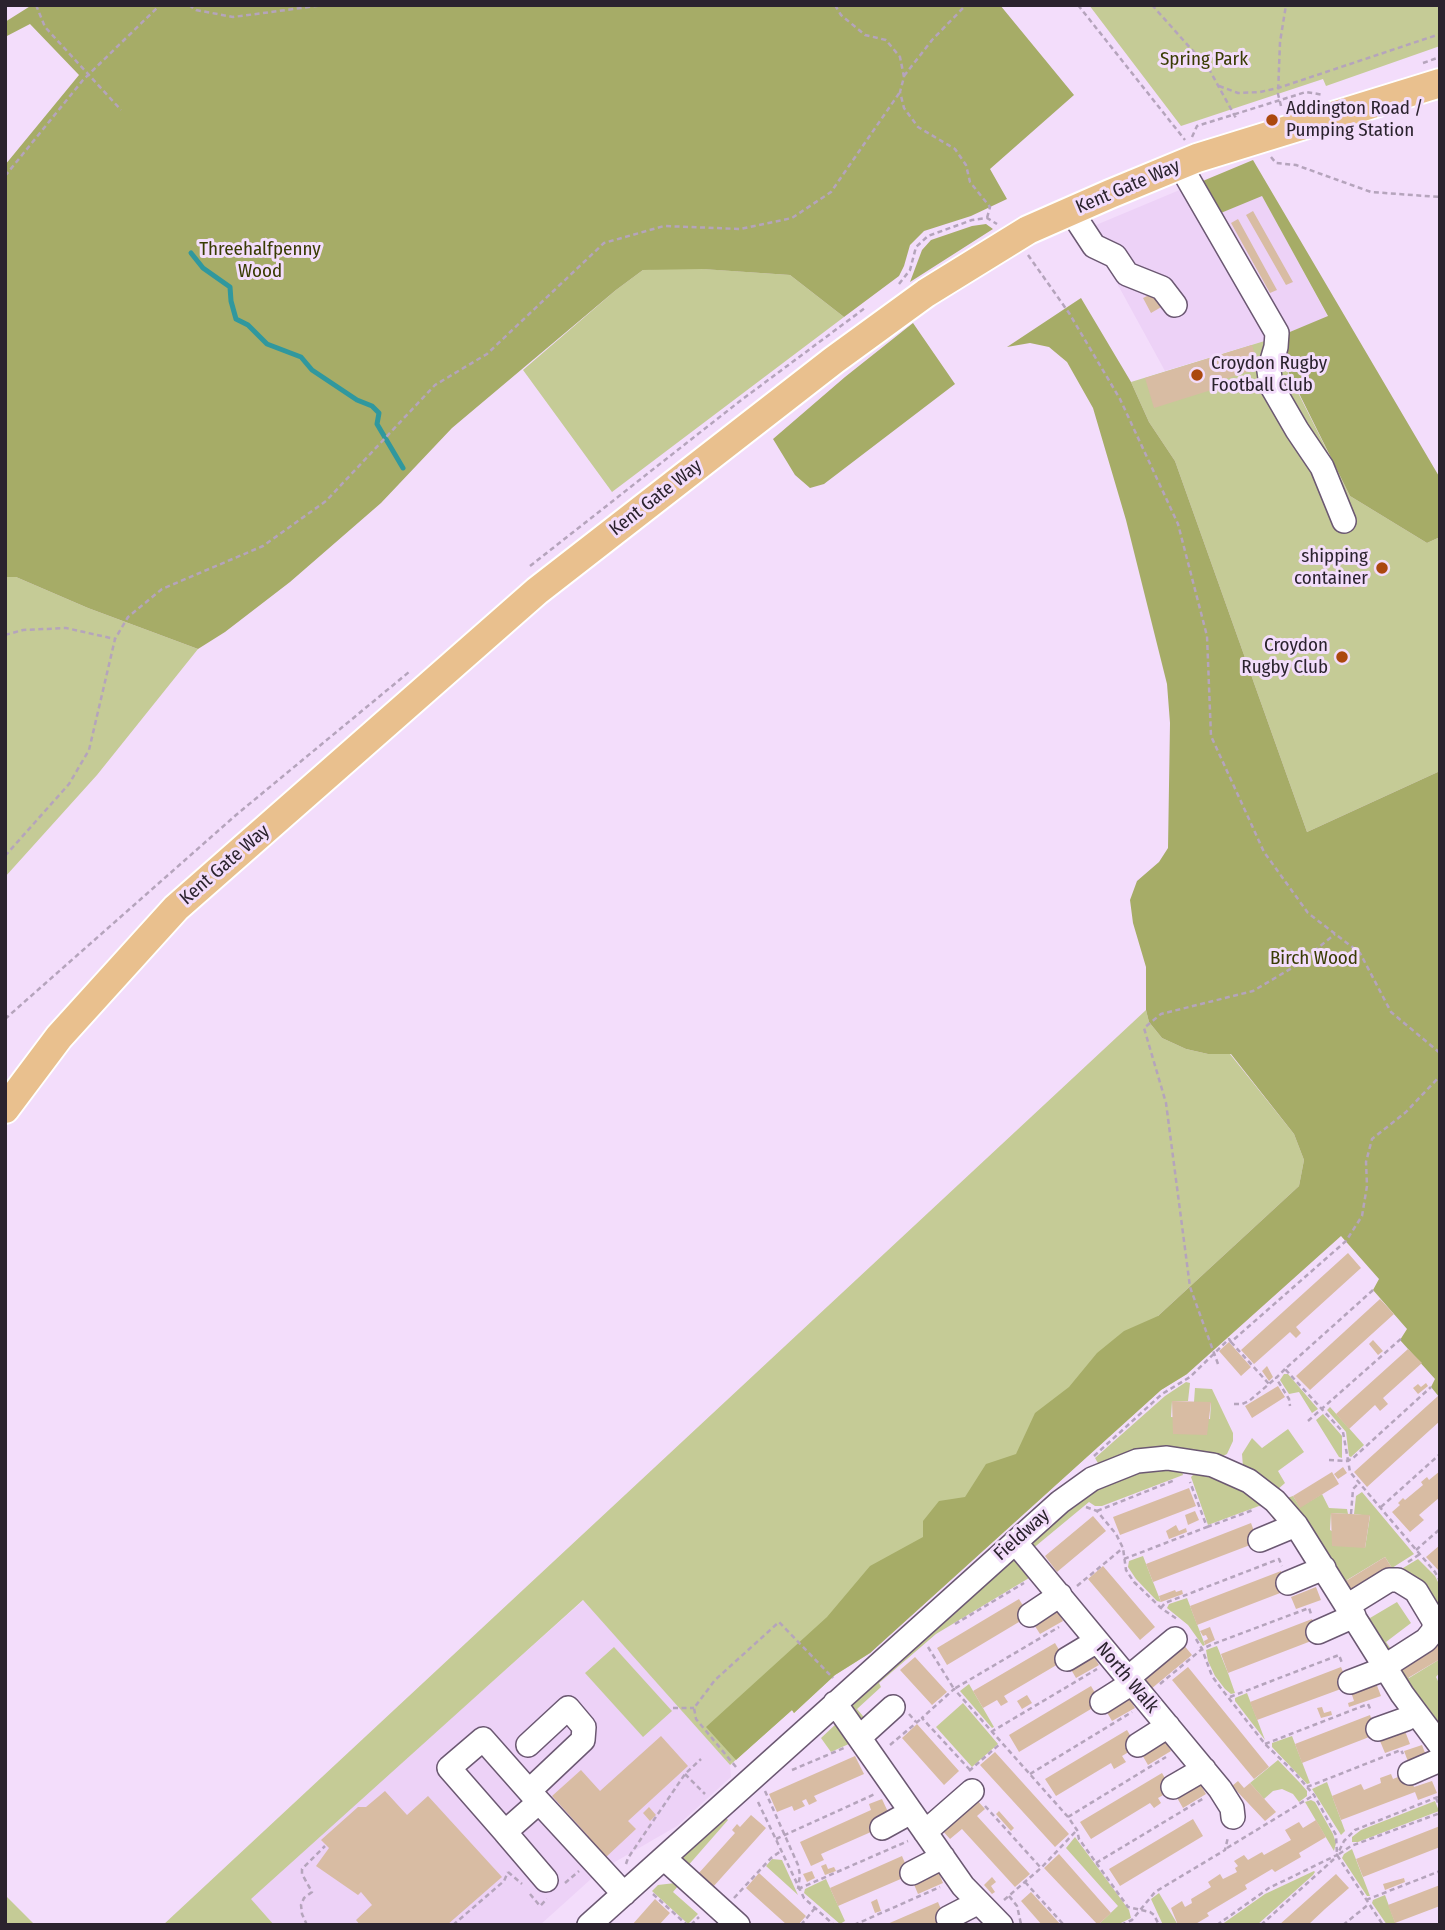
<!DOCTYPE html>
<html>
<head>
<meta charset="utf-8">
<style>
	body { margin:0 }
	#map { position:relative; width:1445px; height:1930px; overflow:hidden; background:#f3ddfb; font-family:"Fira Sans Condensed",sans-serif }
	canvas { display:block }
	.frame { position:absolute; inset:0; border:7px solid #2b232e; pointer-events:none }
</style>
</head>
<body>
<div id="map">
<canvas width="1445" height="1930"></canvas>
<div class="frame"></div>
</div>
<script>
const g = document.querySelector('canvas').getContext('2d');
g.lineJoin = 'round';
function paint(path, color) { g.fillStyle = color; g.fill(path, 'evenodd'); }
const toPath = rows => new Path2D(rows.map(r => 'M' + r).join(''));
function strokePath(path, color, width, dash) { g.strokeStyle = color; g.lineWidth = width; g.lineCap = dash ? 'butt' : 'round'; g.setLineDash(dash || []); g.stroke(path); }
function write(font, color, halo, rows, align = 'center') {
  g.font = font + ' "Fira Sans Condensed",sans-serif'; g.lineWidth = 6; g.setLineDash([]); g.textBaseline = 'middle'; g.strokeStyle = halo; g.fillStyle = color; for (const [text, x, y, turn = 0] of rows) {
    g.save(); g.translate(x, y); g.rotate((+turn || 0) * Math.PI / 180); g.textAlign = isNaN(turn) ? turn : align; if (halo) g.strokeText(text, 0, 0); g.fillText(text, 0, 0); g.restore();
  }
}
const built = toPath([
	[1182,189,1271,339,1165,371,1107,265,1094,234,1096,225],
	[1262,195,1328,317,1285,334,1216,215],
	[584,1600,730,1765,731,1777,677,1826,601,1870,540,1925,218,1925]
]);
const green = toPath([
	[1089,5,1440,5,1440,46,1326,86,1323,79,1181,126],
	[655,269,703,269,790,275,844,317,612,492,523,370,616,290,643,270],
	[1271,339,1350,496,1427,543,1440,537,1440,771,1307,832,1175,461,1149,422,1131,382],
	[5,577,16,577,88,608,198,649,97,775,5,877],
	[1146,1010,1149,1022,1162,1038,1186,1049,1208,1054,1230,1054,1294,1134,1304,1160,1299,1186,1158,1316,1187,1374,1161,1390,870,1653,835,1675,794,1713,792,1710,730,1765,583,1600,251,1899,274,1925,163,1925],
	[1284,1374,1288,1374,1318,1409,1312,1413,1299,1392,1289,1394,1280,1380],
	[1186,1382,1190,1383,1188,1401,1172,1401,1171,1417,1210,1419,1211,1403,1194,1402,1195,1388,1212,1389,1233,1433,1233,1441,1227,1454,1223,1456,1099,1465,1095,1458,1165,1396],
	[1330,1407,1364,1445,1351,1457,1349,1456,1346,1432,1327,1410],
	[1323,1414,1342,1436,1342,1458,1339,1457,1316,1420],
	[1288,1429,1304,1452,1278,1471,1285,1483,1277,1490,1243,1467,1242,1454,1252,1438,1262,1448],
	[1181,1468,1183,1475,1102,1506,1095,1506,1089,1502,1031,1550,1032,1540,1086,1493,1142,1470],
	[1198,1470,1240,1486,1282,1521,1278,1526,1265,1507,1259,1506,1208,1525,1191,1477],
	[1362,1492,1414,1554,1392,1568,1385,1557,1347,1580,1356,1596,1352,1596,1287,1498,1293,1496,1300,1507,1322,1494,1329,1508,1347,1509,1348,1514,1331,1513,1330,1530,1365,1548,1370,1516,1354,1514,1356,1496],
	[1143,1556,1153,1582,1161,1602,1157,1601,1136,1579,1128,1567,1129,1561],
	[1014,1557,1034,1575,936,1634,879,1683,881,1687,857,1709,868,1722,863,1727,852,1709,853,1702],
	[1418,1559,1435,1576,1440,1586,1440,1615,1398,1571],
	[1187,1598,1205,1645,1203,1646,1188,1625,1167,1608,1169,1604],
	[1397,1602,1411,1623,1386,1642,1393,1652,1391,1656,1361,1607,1370,1618],
	[1217,1646,1228,1673,1235,1693,1231,1694,1225,1689,1215,1676,1208,1661,1206,1650],
	[614,1647,672,1711,643,1737,585,1673],
	[1440,1659,1440,1672,1436,1677,1440,1685,1440,1730,1398,1670,1400,1664,1409,1678],
	[969,1684,994,1727,992,1728,960,1691],
	[1247,1693,1265,1740,1235,1701,1235,1698],
	[963,1703,998,1744,972,1767,936,1727],
	[836,1724,851,1743,831,1752,821,1738],
	[1292,1736,1310,1783,1307,1784,1272,1747,1272,1743],
	[1278,1760,1301,1784,1307,1791,1307,1796,1299,1802,1293,1794,1282,1789,1273,1791,1264,1799,1250,1783],
	[1327,1782,1345,1831,1341,1835,1312,1789],
	[1311,1800,1315,1802,1333,1834,1336,1843,1334,1851,1305,1802],
	[1435,1801,1439,1811,1358,1842,1352,1842,1352,1837,1361,1830],
	[724,1816,728,1820,686,1868,682,1856],
	[1075,1837,1129,1910,1131,1918,1117,1925,1098,1925,1118,1906,1066,1848],
	[1352,1849,1370,1896,1367,1896,1342,1858,1344,1854],
	[772,1859,782,1860,798,1895,766,1866],
	[1314,1871,1315,1872,1313,1875,1257,1925,1221,1925,1265,1894],
	[826,1879,845,1921,840,1924,804,1893,805,1889],
	[675,1883,678,1886,673,1892,698,1914,688,1924,652,1891,658,1885],
	[1159,1893,1178,1925,1163,1925,1151,1899],
	[5,1895,35,1925,5,1925],
	[1385,1895,1396,1925,1387,1925,1372,1903,1373,1900]
]);
const forest = toPath([
	[32,5,1000,5,1074,95,990,169,1007,199,971,216,924,231,910,245,904,266,899,276,844,317,790,275,702,269,643,270,616,290,452,428,381,503,290,582,225,632,198,649,88,608,16,577,5,577,5,165,79,75,30,24,5,37,5,22],
	[1253,160,1440,478,1440,537,1427,543,1350,496,1285,365,1285,334,1328,316,1262,196,1216,215,1198,183],
	[986,224,993,229,910,282,922,250,931,240,972,226],
	[1081,298,1131,382,1149,422,1175,461,1307,832,1440,771,1440,1398,1431,1387,1435,1379,1400,1340,1407,1329,1373,1290,1379,1279,1341,1236,1187,1374,1161,1390,870,1653,835,1675,794,1713,792,1710,736,1760,706,1727,827,1617,870,1566,923,1537,923,1521,939,1501,965,1497,986,1464,1016,1454,1035,1413,1069,1387,1097,1353,1124,1331,1158,1316,1299,1186,1304,1160,1294,1134,1231,1054,1208,1054,1186,1049,1162,1038,1149,1022,1146,1010,1146,967,1133,923,1130,900,1137,881,1159,862,1168,848,1170,723,1167,684,1126,520,1093,408,1067,362,1049,347,1030,343,1007,347],
	[913,323,955,384,824,484,810,488,795,475,773,439,845,377]
]);
const stream = toPath([
	[191,253,203,268,230,287,231,301,236,319,248,325,267,344,301,357,312,370,357,400,372,406,379,413,377,424,403,468]
]);
const building = toPath([
	[1253,211,1293,282,1286,285,1246,215],
	[1238,219,1277,290,1270,293,1231,223],
	[1155,292,1163,306,1151,313,1143,298],
	[1252,345,1259,368,1222,380,1224,386,1154,408,1145,378],
	[1388,562,1390,567,1375,574,1373,569],
	[1354,577,1357,583,1343,590,1341,584],
	[1348,1253,1361,1268,1296,1327,1301,1333,1296,1338,1290,1332,1254,1364,1241,1350],
	[1380,1299,1394,1314,1310,1390,1296,1376],
	[1373,1340,1383,1351,1378,1355,1369,1344],
	[1229,1342,1251,1367,1241,1376,1219,1351],
	[1408,1349,1422,1363,1383,1398,1388,1404,1380,1411,1375,1405,1349,1429,1336,1414],
	[1267,1366,1273,1377,1269,1381,1262,1371],
	[1426,1383,1428,1386,1418,1394,1413,1388,1418,1384,1421,1387],
	[1278,1386,1285,1397,1252,1418,1245,1406],
	[1438,1396,1440,1421,1367,1487,1354,1472],
	[1172,1401,1211,1402,1207,1435,1173,1434],
	[1343,1467,1347,1473,1338,1479,1334,1474],
	[1440,1471,1440,1497,1419,1515,1424,1520,1410,1532,1392,1512,1400,1505,1398,1503,1403,1498,1405,1500,1423,1485,1421,1482,1427,1477,1429,1480],
	[1332,1472,1339,1484,1300,1508,1293,1496],
	[1189,1488,1196,1506,1120,1535,1113,1517],
	[1195,1511,1199,1520,1188,1525,1185,1515],
	[1331,1513,1370,1515,1365,1548,1332,1546],
	[1093,1516,1106,1531,1057,1572,1045,1556],
	[1251,1523,1258,1542,1153,1582,1146,1564],
	[1176,1525,1179,1531,1186,1528,1187,1532,1169,1539,1166,1531],
	[1440,1545,1440,1572,1426,1557],
	[1385,1557,1392,1568,1354,1592,1346,1581],
	[1103,1566,1155,1627,1140,1640,1088,1579],
	[1281,1571,1288,1590,1197,1625,1190,1606],
	[1316,1587,1321,1600,1296,1609,1291,1597],
	[1175,1590,1176,1592,1182,1590,1183,1594,1161,1602,1159,1596],
	[1019,1599,1029,1616,947,1665,937,1648],
	[1056,1609,1063,1621,1040,1634,1033,1623],
	[1312,1619,1319,1638,1228,1673,1221,1654],
	[1210,1627,1215,1640,1205,1645,1204,1641,1208,1639,1206,1635,1203,1636,1200,1631],
	[1055,1643,1065,1660,1004,1696,1008,1702,1001,1706,997,1700,983,1708,973,1691],
	[1440,1643,1440,1659,1408,1678,1401,1667],
	[1183,1644,1192,1655,1151,1689,1142,1678],
	[1092,1653,1099,1665,1076,1678,1069,1666],
	[915,1657,947,1692,932,1705,900,1670],
	[1188,1667,1269,1767,1254,1779,1172,1680],
	[1341,1667,1349,1686,1257,1720,1250,1702],
	[1376,1683,1381,1696,1349,1707,1348,1703,1354,1701,1351,1692],
	[1091,1686,1101,1703,1019,1752,1009,1735],
	[1027,1695,1032,1703,1022,1709,1017,1701],
	[1128,1696,1135,1708,1112,1721,1105,1709],
	[1322,1707,1324,1713,1331,1711,1332,1715,1321,1718,1317,1708],
	[1370,1715,1377,1734,1302,1763,1295,1744],
	[917,1724,959,1771,944,1785,902,1738],
	[1127,1730,1137,1747,1122,1756,1126,1762,1114,1769,1111,1763,1056,1796,1045,1779],
	[1405,1731,1410,1744,1385,1753,1380,1741],
	[661,1736,688,1766,628,1821,636,1829,605,1858,586,1838,588,1836,552,1796,581,1770,600,1791],
	[1164,1739,1171,1751,1148,1765,1141,1753],
	[1422,1745,1427,1758,1409,1764,1404,1751],
	[995,1752,1069,1834,1055,1847,980,1765],
	[855,1756,864,1774,814,1796,817,1801,809,1805,806,1799,802,1801,805,1806,794,1811,792,1806,777,1812,769,1794],
	[1162,1773,1172,1790,1158,1798,1161,1803,1154,1808,1150,1803,1091,1839,1080,1822],
	[1408,1773,1414,1787,1432,1781,1437,1793,1418,1800,1415,1792,1341,1820,1332,1796,1361,1784,1364,1790,1381,1783,1380,1778,1391,1774,1393,1779],
	[1238,1781,1244,1788,1250,1783,1276,1812,1265,1821,1232,1786],
	[1199,1782,1206,1794,1183,1808,1176,1796],
	[385,1791,407,1815,428,1796,502,1877,447,1925,360,1925,356,1920,372,1905,361,1892,358,1895,316,1866,329,1848,321,1840,358,1807,366,1807],
	[882,1799,888,1812,875,1818,880,1828,821,1854,824,1860,811,1866,800,1842,871,1810,869,1804],
	[976,1799,985,1809,977,1816,1030,1874,1015,1887,962,1829,950,1839,941,1829],
	[649,1807,656,1815,650,1821,643,1813],
	[999,1811,1014,1828,1011,1831,996,1814],
	[751,1815,766,1828,713,1887,698,1874,735,1833,732,1830,737,1824,740,1827],
	[1193,1819,1203,1836,1120,1886,1109,1869],
	[1316,1820,1326,1837,1299,1853,1301,1857,1275,1872,1272,1869,1245,1885,1247,1889,1207,1913,1209,1916,1194,1925,1178,1925,1171,1908,1182,1901,1185,1907,1192,1903,1191,1899,1211,1887,1208,1882,1220,1874,1223,1879,1237,1872,1235,1868,1238,1866,1234,1861,1244,1855,1248,1860,1262,1852,1264,1855,1291,1840,1285,1830,1299,1822,1303,1828],
	[1440,1826,1440,1847,1363,1877,1356,1859],
	[1059,1854,1111,1913,1098,1925,1044,1868],
	[902,1856,910,1875,838,1906,830,1888],
	[826,1864,828,1869,834,1867,836,1871,825,1875,821,1866],
	[812,1871,815,1878,807,1882,803,1874],
	[938,1871,943,1883,918,1894,913,1882],
	[759,1873,806,1916,798,1925,787,1925,746,1888],
	[1336,1874,1349,1888,1325,1909,1308,1925,1279,1925],
	[992,1877,996,1882,991,1886,995,1892,992,1894,984,1885],
	[1404,1878,1405,1882,1385,1890,1383,1884],
	[1440,1885,1440,1906,1395,1923,1388,1905],
	[1031,1892,1061,1925,1042,1925,1021,1901],
	[655,1899,670,1913,659,1925,632,1925],
	[877,1899,881,1911,875,1913,871,1902],
	[938,1902,947,1924,885,1925]
]);
const path = toPath([
	[36,5,45,27,121,110],
	[189,5,196,10,233,17,324,5],
	[835,5,841,15,865,35,886,40,900,57,904,77,900,92,904,108,918,127,955,149,966,165,970,182,990,207,987,218],
	[1078,5,1185,140],
	[1152,5,1209,69,1237,120],
	[1423,63,1440,57],
	[904,76,932,40,966,5],
	[1219,86,1238,93,1260,92,1278,88,1440,34],
	[1281,106,1278,94,1280,42,1286,5],
	[1192,137,1197,126,1306,92,1324,95],
	[1271,157,1276,163,1296,165,1371,192,1440,197],
	[5,176,83,80,160,5],
	[1028,255,1069,313,1120,399,1178,524,1207,636,1211,736,1264,852,1308,913,1360,953,1391,1012,1440,1053],
	[899,284,910,270,916,247,928,236,972,220,987,218,997,224],
	[530,566,740,401,865,308],
	[5,635,23,630,66,628,115,639],
	[5,856,69,784,89,750,115,639,128,617,162,589,263,546,326,501,435,385,487,354,604,243,664,226,740,229,792,218,831,192,900,92],
	[5,1019,236,815,409,672],
	[1373,1290,1285,1369,1343,1432,1350,1472,1435,1572,1440,1581],
	[1231,1342,1269,1384],
	[1218,1364,1190,1287,1166,1103,1144,1028,1161,1014,1253,991,1297,965,1335,934],
	[1285,1369,1276,1378,1289,1399,1290,1406],
	[1234,1404,1242,1404,1249,1401,1276,1378],
	[1308,1421,1403,1337],
	[1094,1456,1162,1394,1190,1377,1229,1339,1231,1342,1346,1241,1362,1216,1367,1186,1366,1162,1372,1139,1406,1112,1440,1076],
	[1329,1460,1346,1461,1352,1459,1431,1387],
	[1086,1507,1097,1511,1116,1534,1123,1548,1126,1570,1134,1582,1161,1608,1177,1619],
	[1381,1507,1440,1454],
	[1097,1511,1175,1480],
	[1351,1514,1353,1489,1359,1483],
	[1207,1527,1253,1510],
	[1416,1550,1440,1529],
	[1124,1559,1207,1527,1190,1482],
	[1408,1562,1420,1554],
	[1077,1586,1123,1548],
	[1161,1608,1165,1603,1279,1559,1282,1566],
	[955,1624,1024,1583],
	[1196,1639,1202,1649,1212,1676,1220,1687,1265,1744,1295,1773,1314,1795,1336,1835,1337,1855,1383,1925],
	[928,1647,954,1689,1059,1627],
	[1160,1684,1202,1649,1213,1644,1309,1608,1311,1614],
	[1230,1697,1339,1655,1342,1663],
	[673,1708,694,1708],
	[909,1714,916,1722],
	[991,1732,1097,1669],
	[1265,1744,1368,1704,1371,1711],
	[890,1745,922,1718],
	[736,1767,696,1719,694,1708,715,1680,779,1622,833,1678],
	[792,1770,844,1748],
	[970,1770,922,1718,954,1689,1068,1817,1077,1830,1079,1839,1128,1907,1150,1912,1154,1915,1159,1925],
	[969,1771,1001,1743],
	[685,1774,705,1794],
	[1030,1774,1132,1712],
	[1307,1787,1401,1750,1403,1754],
	[765,1791,798,1865,800,1875,798,1889],
	[1436,1798,1440,1808],
	[758,1802,804,1898,834,1925],
	[985,1806,1041,1868],
	[1068,1817,1166,1757],
	[776,1839,875,1794],
	[1227,1848,1314,1795],
	[1339,1854,1351,1846,1440,1813],
	[1096,1863,1204,1798],
	[626,1864,628,1858,685,1774,701,1759],
	[508,1872,522,1884],
	[1025,1882,1064,1925],
	[565,1883,579,1871],
	[798,1889,908,1841],
	[530,1894,540,1906,547,1899],
	[653,1894,687,1925],
	[1009,1896,1017,1906,1021,1924],
	[734,1898,771,1858,781,1851],
	[1004,1900,1041,1868,1077,1830],
	[1366,1900,1440,1871],
	[307,1925,302,1914,301,1905,304,1898,312,1892,302,1874,302,1869,325,1846],
	[453,1925,504,1881,508,1872],
	[691,1925,699,1917],
	[801,1925,815,1908],
	[854,1925,940,1887],
	[1121,1925,1132,1920,1155,1892,1225,1850,1228,1837],
	[1217,1925,1269,1888,1337,1855,1344,1841,1355,1830,1440,1796],
	[1261,1925,1334,1859],
	[1343,1925,1369,1904]
]);
const minor = toPath([
	[1180,165,1277,333,1276,347,1269,371,1271,385,1297,430,1322,467,1344,521],
	[1071,211,1094,246,1115,256,1127,274,1162,288,1175,305],
	[1260,1540,1296,1525],
	[1015,1542,1220,1789,1232,1808,1233,1817],
	[1288,1583,1324,1568],
	[1347,1606,1389,1580,1398,1580,1416,1591,1434,1621,1434,1630,1426,1640,1376,1672,1350,1682],
	[1030,1615,1060,1595],
	[1318,1632,1354,1616],
	[1067,1659,1097,1641],
	[1128,1678,1175,1639],
	[1102,1702,1132,1683],
	[835,1703,963,1886,1001,1925],
	[1378,1729,1406,1719,1415,1713],
	[861,1736,893,1707],
	[528,1745,568,1708,584,1727,583,1740,529,1791,624,1894],
	[1138,1745,1168,1726],
	[1410,1773,1440,1760],
	[1173,1787,1204,1769],
	[539,1802,505,1832,546,1880],
	[882,1828,911,1812],
	[505,1832,449,1768,483,1739,529,1791],
	[925,1832,972,1791],
	[664,1858,738,1925],
	[912,1873,943,1857],
	[948,1918,977,1903],
	[589,1925,1060,1502,1092,1479,1137,1461,1167,1458,1213,1465,1249,1481,1275,1501,1296,1525,1402,1694,1440,1745]
]);
const major = toPath([
	[5,1109,59,1037,176,908,537,591,834,360,926,293,1028,230,1110,194,1197,158,1440,83]
]);
const markers = [
	[1272,120,7,"#ab480e"],
	[1197,375,7,"#ab480e"],
	[1382,568,7,"#ab480e"],
	[1342,657,7,"#ab480e"]
];
const parkNames = [
	["Spring Park",1204,60],
	["Threehalfpenny",260,250],
	["Wood",260,272],
	["Birch Wood",1314,959]
];
const poiNames = [
	["Addington Road /",1286,109],
	["Pumping Station",1286,131],
	["Croydon Rugby",1211,364],
	["Football Club",1211,386],
	["shipping",1368,557,"right"],
	["container",1368,579,"right"],
	["Croydon",1328,646,"right"],
	["Rugby Club",1328,668,"right"]
];
const streetNames = [
	["Kent Gate Way",1128,187,-23],
	["Kent Gate Way",656,498,-38],
	["Kent Gate Way",225,865,-41],
	["Fieldway",1022,1535,-42],
	["North Walk",1127,1678,50]
];
paint(built, '#edd2f7');
paint(green, '#c5cb96');
paint(forest, '#a6ac67');
strokePath(stream, '#30989e', 5);
paint(building, '#d8bca3');
strokePath(minor, '#6b5872', 26);
strokePath(major, '#fff', 32);
strokePath(path, '#b5a4bc', 2.5, [5, 3.5]);
strokePath(minor, '#fff', 23);
strokePath(major, '#e9c08e', 28);
for (const [x, y, r, color] of markers) { const dot = new Path2D(); dot.arc(x, y, r, 0, 2 * Math.PI); g.fillStyle = color; g.fill(dot); strokePath(dot, '#f3ddfb', 2.5); }
write('19px', '#393c04', '#f3ddfb', parkNames);
write('19px', '#2b232e', '#f3ddfb', poiNames, 'left');
write('19px', '#2b232e', '#f3ddfb', streetNames);
</script>
</body>
</html>
